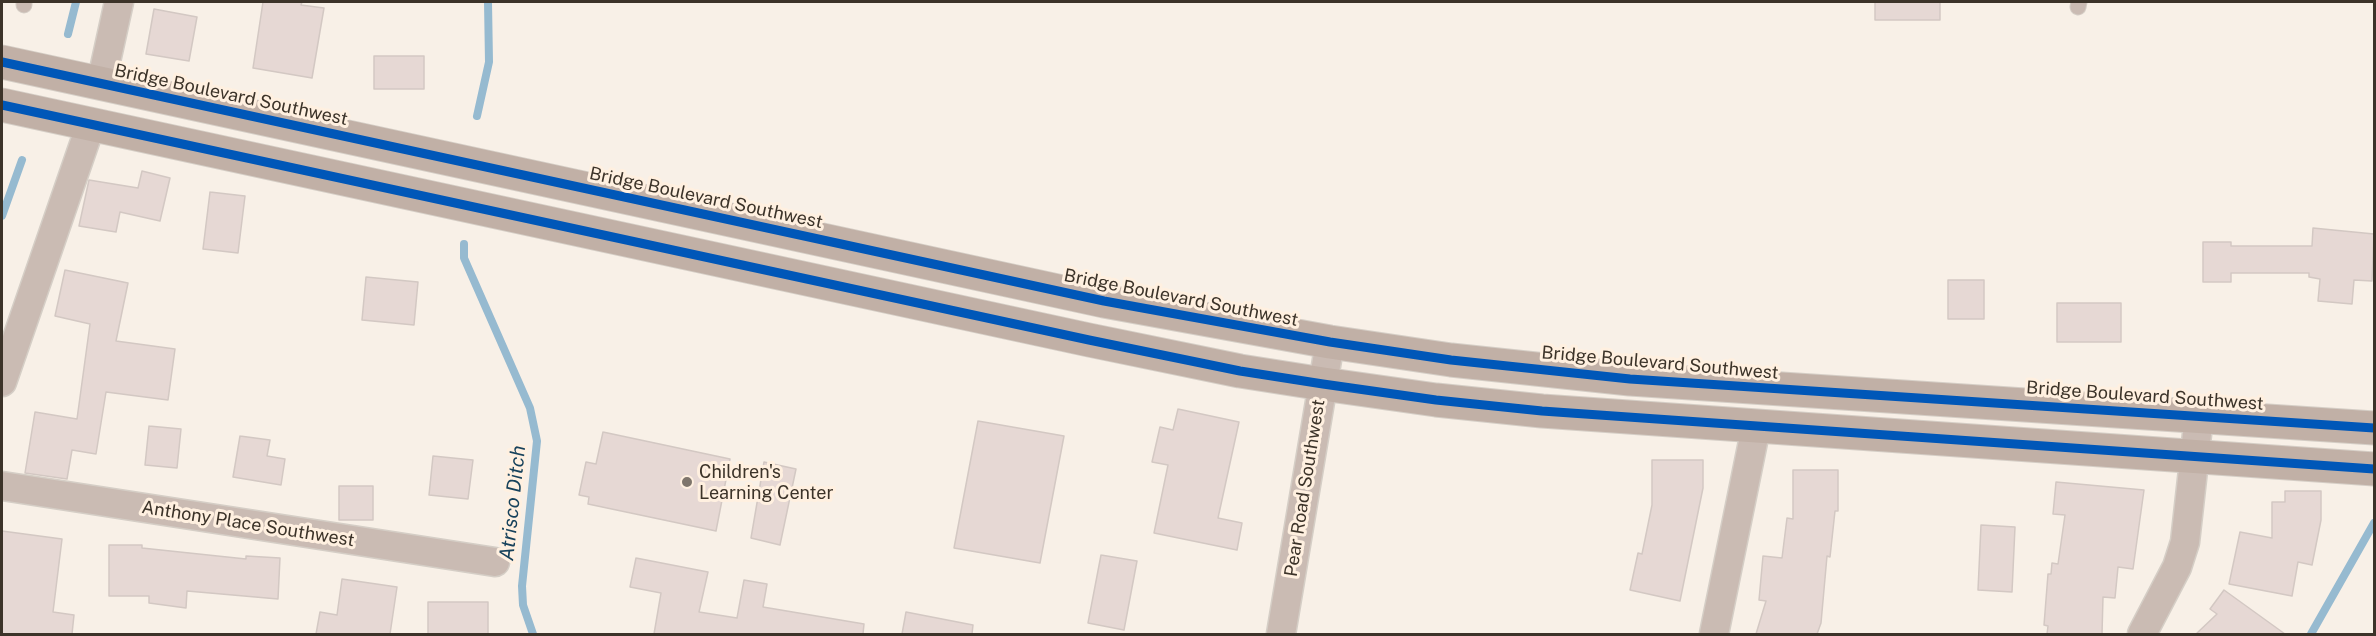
<!DOCTYPE html>
<html>
<head>
<meta charset="utf-8">
<style>
	body { margin:0 }
	#map { position:relative; width:2376px; height:636px; overflow:hidden; background:#f8f0e7; font-family:"Public Sans",sans-serif }
	canvas { display:block }
	.frame { position:absolute; inset:0; border:3px solid #3c3329; pointer-events:none }
</style>
</head>
<body>
<div id="map">
<canvas width="2376" height="636"></canvas>
<div class="frame"></div>
</div>
<script>
const g = document.querySelector('canvas').getContext('2d');
g.lineJoin = 'round';
const toPath = rows => new Path2D(rows.map(r => 'M' + r).join(''));
function strokePath(path, color, width, dash) { g.strokeStyle = color; g.lineWidth = width; g.lineCap = dash ? 'butt' : 'round'; g.setLineDash(dash || []); g.stroke(path); }
function paint(path, color) { g.fillStyle = color; g.fill(path, 'evenodd'); }
function write(font, color, halo, rows, align = 'center') {
  g.font = font + ' "Public Sans",sans-serif'; g.lineWidth = 6; g.setLineDash([]); g.textBaseline = 'middle'; g.strokeStyle = halo; g.fillStyle = color; for (const [text, x, y, turn = 0] of rows) {
    g.save(); g.translate(x, y); g.rotate((+turn || 0) * Math.PI / 180); g.textAlign = isNaN(turn) ? turn : align; if (halo) g.strokeText(text, 0, 0); g.fillText(text, 0, 0); g.restore();
  }
}
const stream = toPath([
	[68,34,76,2],
	[477,116,489,62,488,2],
	[2,216,22,160],
	[464,244,464,258,530,408,537,441,522,586,523,605,533,634],
	[2311,634,2374,523]
]);
const building = toPath([
	[263,2,302,2,301,5,324,8,312,78,253,68,263,2],
	[1875,2,1940,2,1940,20,1875,20,1875,2],
	[154,9,197,17,189,61,146,54,154,9],
	[374,56,424,56,424,89,374,89,374,56],
	[142,171,170,178,160,221,120,212,116,232,79,226,89,180,138,188,142,171],
	[210,192,245,196,238,253,203,249,210,192],
	[2313,228,2374,234,2372,281,2354,280,2352,304,2318,301,2320,279,2309,277,2309,273,2231,273,2231,282,2203,282,2203,242,2231,242,2231,246,2312,246,2313,228],
	[65,270,128,283,116,341,175,349,168,400,106,392,96,454,72,450,67,479,25,473,35,412,77,419,90,324,55,316,65,270],
	[366,277,418,282,414,325,362,320,366,277],
	[1948,280,1984,280,1984,319,1948,319,1948,280],
	[2057,303,2121,303,2121,342,2057,342,2057,303],
	[1178,409,1239,422,1218,518,1242,523,1237,550,1154,533,1168,465,1152,462,1160,427,1173,430,1178,409],
	[978,421,1064,436,1040,563,954,548,978,421],
	[149,426,181,429,177,468,145,465,149,426],
	[603,432,730,459,716,531,588,504,589,497,579,495,586,462,596,464,603,432],
	[240,436,270,440,267,456,285,459,281,485,233,477,240,436],
	[433,456,473,460,468,499,429,495,433,456],
	[1652,460,1703,460,1703,488,1680,601,1630,590,1638,553,1642,554,1652,505,1652,460],
	[764,462,796,469,780,545,751,538,764,462],
	[1793,470,1838,470,1838,511,1835,511,1830,557,1827,556,1821,623,1817,634,1756,634,1766,601,1759,600,1763,556,1782,558,1787,518,1793,519,1793,470],
	[2056,482,2144,490,2133,569,2118,567,2115,598,2103,597,2102,634,2047,634,2048,626,2044,625,2048,574,2051,574,2052,563,2058,564,2065,515,2053,514,2056,482],
	[339,486,373,486,373,520,339,520,339,486],
	[2285,491,2321,491,2321,520,2312,565,2298,562,2292,596,2229,584,2240,532,2272,538,2272,502,2285,502,2285,491],
	[1981,525,2015,527,2012,592,1978,590,1981,525],
	[2,531,62,539,53,612,74,615,72,634,2,634,2,531],
	[109,545,142,545,142,548,246,559,246,556,280,558,278,599,187,591,186,608,149,603,149,596,109,596,109,545],
	[1101,555,1137,561,1124,630,1088,623,1101,555],
	[636,558,708,572,699,612,737,618,744,580,767,584,763,607,864,624,863,634,654,634,661,593,630,587,636,558],
	[342,579,397,587,390,634,316,634,320,612,337,615,342,579],
	[2224,590,2285,634,2196,634,2217,614,2210,609,2224,590],
	[428,602,488,602,488,634,428,634,428,602],
	[906,612,973,625,972,634,902,634,906,612]
]);
const service = toPath([
	[24,5,24,2],
	[2078,7,2079,2]
]);
const minor = toPath([
	[101,84,119,2],
	[2,382,91,124],
	[2,486,495,562],
	[1281,634,1330,342],
	[1714,634,1756,427],
	[2142,634,2177,567,2185,542,2199,416]
]);
const secondary = toPath([
	[2,62,1104,301,1330,342,1451,360,1630,379,2374,428],
	[2,105,1089,340,1240,371,1323,384,1436,400,1542,411,2374,469]
]);
const cycleway = toPath([
	[2,62,1104,301,1330,342,1451,360,1630,379,2374,428],
	[2,105,1089,340,1240,371,1323,384,1436,400,1542,411,2374,469]
]);
const markers = [
	[687,482,6,"#7e756c"]
];
const streetNames = [
	["Bridge Boulevard Southwest",231,95,12],
	["Bridge Boulevard Southwest",706,198,12],
	["Bridge Boulevard Southwest",1181,298,11],
	["Bridge Boulevard Southwest",1660,363,5],
	["Bridge Boulevard Southwest",2145,396,4],
	["Pear Road Southwest",1305,488,-81],
	["Anthony Place Southwest",248,524,9]
];
const poiNames = [
	["Children's",699,472],
	["Learning Center",699,493]
];
const waterNames = [
	["Atrisco Ditch",513,503,-84]
];
strokePath(stream, '#96bad0', 8);
paint(building, '#e6d8d4');
strokePath(building, '#d3c8c3', 1.5);
strokePath(service, '#d5cec6', 17);
strokePath(minor, '#d5cec6', 31);
strokePath(secondary, '#d5cec6', 35);
strokePath(service, '#cabbb3', 15);
strokePath(minor, '#cabbb3', 28);
strokePath(secondary, '#c1b0a6', 33);
strokePath(cycleway, '#0057b8', 9);
for (const [x, y, r, color] of markers) { const dot = new Path2D(); dot.arc(x, y, r, 0, 2 * Math.PI); g.fillStyle = color; g.fill(dot); strokePath(dot, '#fff0e0', 2); }
write('18px', '#3c3329', '#fff0e0', streetNames);
write('18px', '#3c3329', '#fff0e0', poiNames, 'left');
write('italic 20px', '#17425c', '#fff0e0', waterNames);
</script>
</body>
</html>
